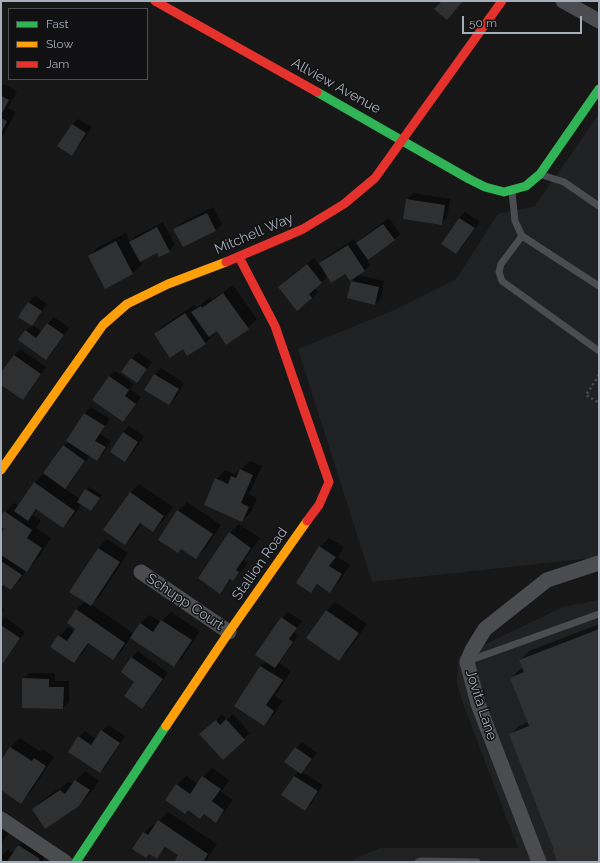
<!DOCTYPE html>
<html>
<head>
<meta charset="utf-8">
<style>
	body { margin:0 }
	#map { position:relative; width:600px; height:863px; overflow:hidden; background:#171717; font-family:Raleway,sans-serif }
	canvas { display:block }
	.frame { position:absolute; inset:0; border:2px solid #a6aeb9; pointer-events:none }
	.legend { position:absolute; left:8px; top:8px; width:140px; height:72px; box-sizing:border-box; background:#111113; border:1px solid #4d5055; margin:0; padding:5px 7px; list-style:none; font-size:12px; color:#a6aeb9 }
	.legend li { display:flex; align-items:center; gap:8px; height:20px }
	.legend b { width:20px; border:1px solid #4d5055 }
	.scale { position:absolute; left:462px; top:16px; width:120px; height:18px; box-sizing:border-box; border:2px solid #a6aeb9; border-top:0; padding-left:5px; font-size:12px; line-height:14px; white-space:nowrap; color:#a6aeb9; -webkit-text-stroke:3px #111113; paint-order:stroke }
</style>
</head>
<body>
<div id="map">
<canvas width="600" height="863"></canvas>
<div class="frame"></div>
<ul class="legend">
<li><b style="height:5px;background:#30b455"></b>Fast</li>
<li><b style="height:5px;background:#ff9f0a"></b>Slow</li>
<li><b style="height:5px;background:#e5322d"></b>Jam</li>
</ul>
<div class="scale">50 m</div>
</div>
<script>
const g = document.querySelector('canvas').getContext('2d');
g.lineJoin = 'round';
function paint(path, color) { g.fillStyle = color; g.fill(path, 'evenodd'); }
const toPath = rows => new Path2D(rows.map(r => 'M' + r).join(''));
function strokePath(path, color, width, dash) { g.strokeStyle = color; g.lineWidth = width; g.lineCap = dash ? 'butt' : 'round'; g.setLineDash(dash || []); g.stroke(path); }
function write(font, color, halo, rows, align = 'center') {
  g.font = font + ' Raleway,sans-serif'; g.lineWidth = 3; g.setLineDash([]); g.textBaseline = 'middle'; g.strokeStyle = halo; g.fillStyle = color; for (const [text, x, y, turn = 0] of rows) {
    g.save(); g.translate(x, y); g.rotate((+turn || 0) * Math.PI / 180); g.textAlign = isNaN(turn) ? turn : align; if (halo) g.strokeText(text, 0, 0); g.fillText(text, 0, 0); g.restore();
  }
}
const built = toPath([
	[599,114,599,558,593,558,372,582,298,349,392,311,456,279,498,214,535,206],
	[599,600,599,862,348,862,380,848,518,848,464,706,457,684,458,657,563,607]
]);
const shadow = toPath([
	[4,84,17,91,8,108,16,112,1,139,1,87],
	[78,119,92,127,78,148,72,154,72,125],
	[413,193,450,199,447,218,441,224,407,199],
	[213,207,222,224,216,230,175,229,181,223],
	[465,212,480,222,462,247,456,253,442,243,459,218],
	[389,218,400,234,394,240,367,259,370,265,364,271,357,275,384,281,381,298,375,304,348,298,352,281,357,276,346,272,328,276,315,288,318,292,312,298,279,287,285,281,314,258,321,268,322,267,320,263,326,257,354,239,357,243,363,237],
	[163,222,175,245,169,251,158,251,140,260,142,264,133,273,105,287,89,257,98,247,126,233,130,242,136,236],
	[233,285,257,319,248,328,227,343,217,330,213,333,214,334,205,343,183,348,155,334,164,325,194,305,197,308,210,297,212,300],
	[35,296,47,304,38,318,32,324,20,316,29,302],
	[54,317,69,328,52,353,46,359,19,340,26,331,32,325,42,332,48,323],
	[20,349,46,367,29,392,23,398,1,383,1,374,14,355],
	[138,352,152,362,143,375,137,381,123,372,132,358],
	[161,368,184,383,175,398,169,404,145,390,155,374],
	[115,371,134,384,130,389,141,397,129,415,123,421,109,377],
	[91,407,110,419,100,434,111,441,103,454,97,460,90,455,71,482,64,488,80,499,89,487,102,495,91,510,82,504,72,518,63,527,38,509,32,515,41,520,36,528,51,538,36,561,27,570,20,580,11,589,5,585,1,592,1,536,6,529,1,526,1,518,5,512,14,503,19,506,35,483,44,473,64,446,68,442,85,413],
	[129,426,144,436,131,455,125,461,111,452,123,432],
	[250,461,262,466,249,494,257,498,251,512,242,521,216,479,225,470,235,474],
	[139,484,173,507,162,522,153,531,142,523,134,535,125,544,130,493],
	[187,502,221,525,205,549,196,558,178,511],
	[239,524,260,538,244,560,248,563,242,570,233,579,232,579,220,592,230,533],
	[329,538,344,547,338,557,350,565,339,582,330,592,318,584,311,592,320,547],
	[107,539,128,553,100,596,91,604,134,634,140,624,149,615,161,622,171,612,200,631,183,657,174,666,131,637,122,650,113,659,89,643,83,653,74,662,59,636,68,627,75,631,77,628,76,610,85,601,70,591,98,548],
	[335,602,367,624,348,651,339,660,326,611],
	[1,607,4,610,1,615],
	[288,612,302,621,294,632,298,636,279,663,291,671,275,696,283,701,273,715,264,724,235,705,260,666,266,661,257,655,282,618],
	[5,617,25,632,8,655,2,661,1,660,1,621],
	[599,624,599,862,558,862,555,849,510,735,519,726,528,722,511,678,520,669,523,668,520,660,529,651],
	[138,651,168,673,148,702,142,708,136,681,122,672,132,657],
	[29,673,55,673,55,681,69,681,69,702,63,708,23,679],
	[222,714,227,720,233,714,250,733,223,758,207,729],
	[108,725,125,736,106,766,100,772,79,737,85,731,96,739,102,731],
	[20,738,41,752,43,749,54,757,30,793,21,802,1,789,1,762,11,747],
	[302,742,317,753,307,767,302,772,323,785,311,804,305,810,294,776,299,771,296,748],
	[212,768,229,780,221,792,233,800,224,812,215,821,204,813,188,809,177,785,186,776,198,784,203,777],
	[85,771,99,781,88,796,79,805,33,809,42,800,69,782,73,784],
	[168,812,217,844,205,862,175,862,180,855,167,847,157,858,144,833,153,824,156,825,159,821],
	[1,827,9,832,1,844],
	[28,836,49,850,41,862,1,862,1,856,8,850,14,854,19,845]
]);
const building = toPath([
	[442,1,463,1,447,20,434,9],
	[1,96,9,100,1,115],
	[1,118,7,121,1,133],
	[72,124,86,133,72,156,57,146],
	[406,199,445,205,442,225,403,219],
	[207,213,216,231,183,247,173,229],
	[459,218,475,228,456,254,441,244],
	[383,224,395,240,368,260,356,243],
	[157,227,170,252,159,257,157,253,140,262,129,242],
	[116,241,133,274,105,289,88,256],
	[348,245,365,271,350,281,345,274,331,283,319,263],
	[307,264,322,283,309,294,312,298,297,311,278,287],
	[351,281,379,287,375,305,347,298],
	[223,293,249,329,226,345,217,331,209,337,191,312,201,306,202,308],
	[28,302,42,311,32,326,18,317],
	[185,313,206,344,187,356,183,349,170,358,154,334],
	[47,323,64,335,46,360,18,340,25,330,36,338],
	[14,355,41,374,23,400,1,385,1,372],
	[131,358,147,369,137,383,121,372],
	[154,374,179,389,169,405,144,390],
	[109,376,129,390,125,396,136,404,123,422,92,400],
	[84,413,105,426,95,441,106,447,97,461,66,441],
	[123,432,138,442,125,462,110,452],
	[63,445,85,461,65,489,43,473],
	[240,469,253,475,241,503,249,507,242,522,204,505,215,478,228,484,231,476,236,478],
	[34,482,75,511,63,528,36,509,28,521,14,511],
	[85,489,100,498,91,511,77,502],
	[130,492,164,516,153,532,140,523,125,545,103,530],
	[177,510,213,534,196,559,181,549,178,553,158,540],
	[4,511,32,530,27,538,42,548,27,572,1,555,1,534,4,529,1,527,1,516],
	[229,532,251,548,236,570,239,572,233,581,230,579,220,594,198,578],
	[319,546,336,557,329,566,342,574,330,593,317,584,311,593,296,583],
	[98,548,120,562,91,606,69,592],
	[1,561,22,575,11,590,3,585,1,589],
	[76,609,125,643,113,660,88,643,74,663,50,647,58,635,67,641,75,629,67,623],
	[326,610,359,633,339,661,306,638],
	[281,617,297,628,289,639,293,642,275,668,255,655],
	[161,620,192,640,174,667,130,638,140,623,153,632],
	[1,625,20,638,3,663,1,662],
	[599,629,599,862,557,862,553,850,554,850,509,734,529,726,510,678,524,672,519,660],
	[131,657,163,679,142,709,124,696,134,682,121,672],
	[260,666,283,680,266,705,274,711,264,726,234,706],
	[22,678,49,679,49,687,64,687,63,709,22,708],
	[226,719,245,740,223,760,199,734,216,720,220,725],
	[101,730,120,743,100,773,68,752,78,736,91,745],
	[10,747,32,761,34,758,46,766,21,804,1,790,1,760],
	[295,747,312,759,301,774,284,762],
	[202,776,221,789,212,801,224,810,216,823,204,814,200,819,188,810,185,814,165,800,176,784,190,794],
	[294,776,318,791,305,811,281,795],
	[75,780,90,790,79,806,45,829,32,809,60,790,65,794],
	[158,820,208,854,203,862,174,862,178,855,165,847,157,859,149,854,146,858,132,849,143,832,148,835],
	[18,845,40,859,38,862,7,862]
]);
const path = toPath([
	[599,375,586,395,599,403]
]);
const lane = toPath([
	[542,175,564,182,599,206],
	[512,192,515,221,522,236,501,264,499,272,502,281,599,351],
	[522,236,599,286],
	[468,661,599,614],
	[418,862,421,861,477,862]
]);
const street = toPath([
	[563,1,599,21],
	[141,572,229,632],
	[1,819,65,862],
	[539,862,478,704,467,662,472,650,485,629,547,580,599,563]
]);
const fast = toPath([
	[317,92,469,179,485,187,504,192,526,186,540,174,599,89],
	[76,862,166,726]
]);
const slow = toPath([
	[1,470,103,325,127,304,168,284,226,262],
	[166,726,229,632,307,521]
]);
const jam = toPath([
	[155,1,317,92],
	[239,257,275,326,329,482,319,505,307,521],
	[226,262,303,229,344,204,375,178,502,1]
]);
const streetNames = [
	["Allview Avenue",336,86,29],
	["Mitchell Way",254,234,-23],
	["Stallion Road",260,564,-55],
	["Schupp Court",185,602,34],
	["Jovita Lane",481,705,72]
];
paint(built, '#202123');
paint(shadow, '#0007');
paint(building, '#2f3031');
strokePath(path, '#4c4e51', 2.5, [2, 3]);
strokePath(lane, '#4a4c50', 7);
strokePath(street, '#4a4c50', 15);
strokePath(fast, '#30b455', 9);
strokePath(slow, '#ff9f0a', 9);
strokePath(jam, '#e5322d', 9);
write('14px', '#a6aeb9', '#111113', streetNames);
</script>
</body>
</html>
